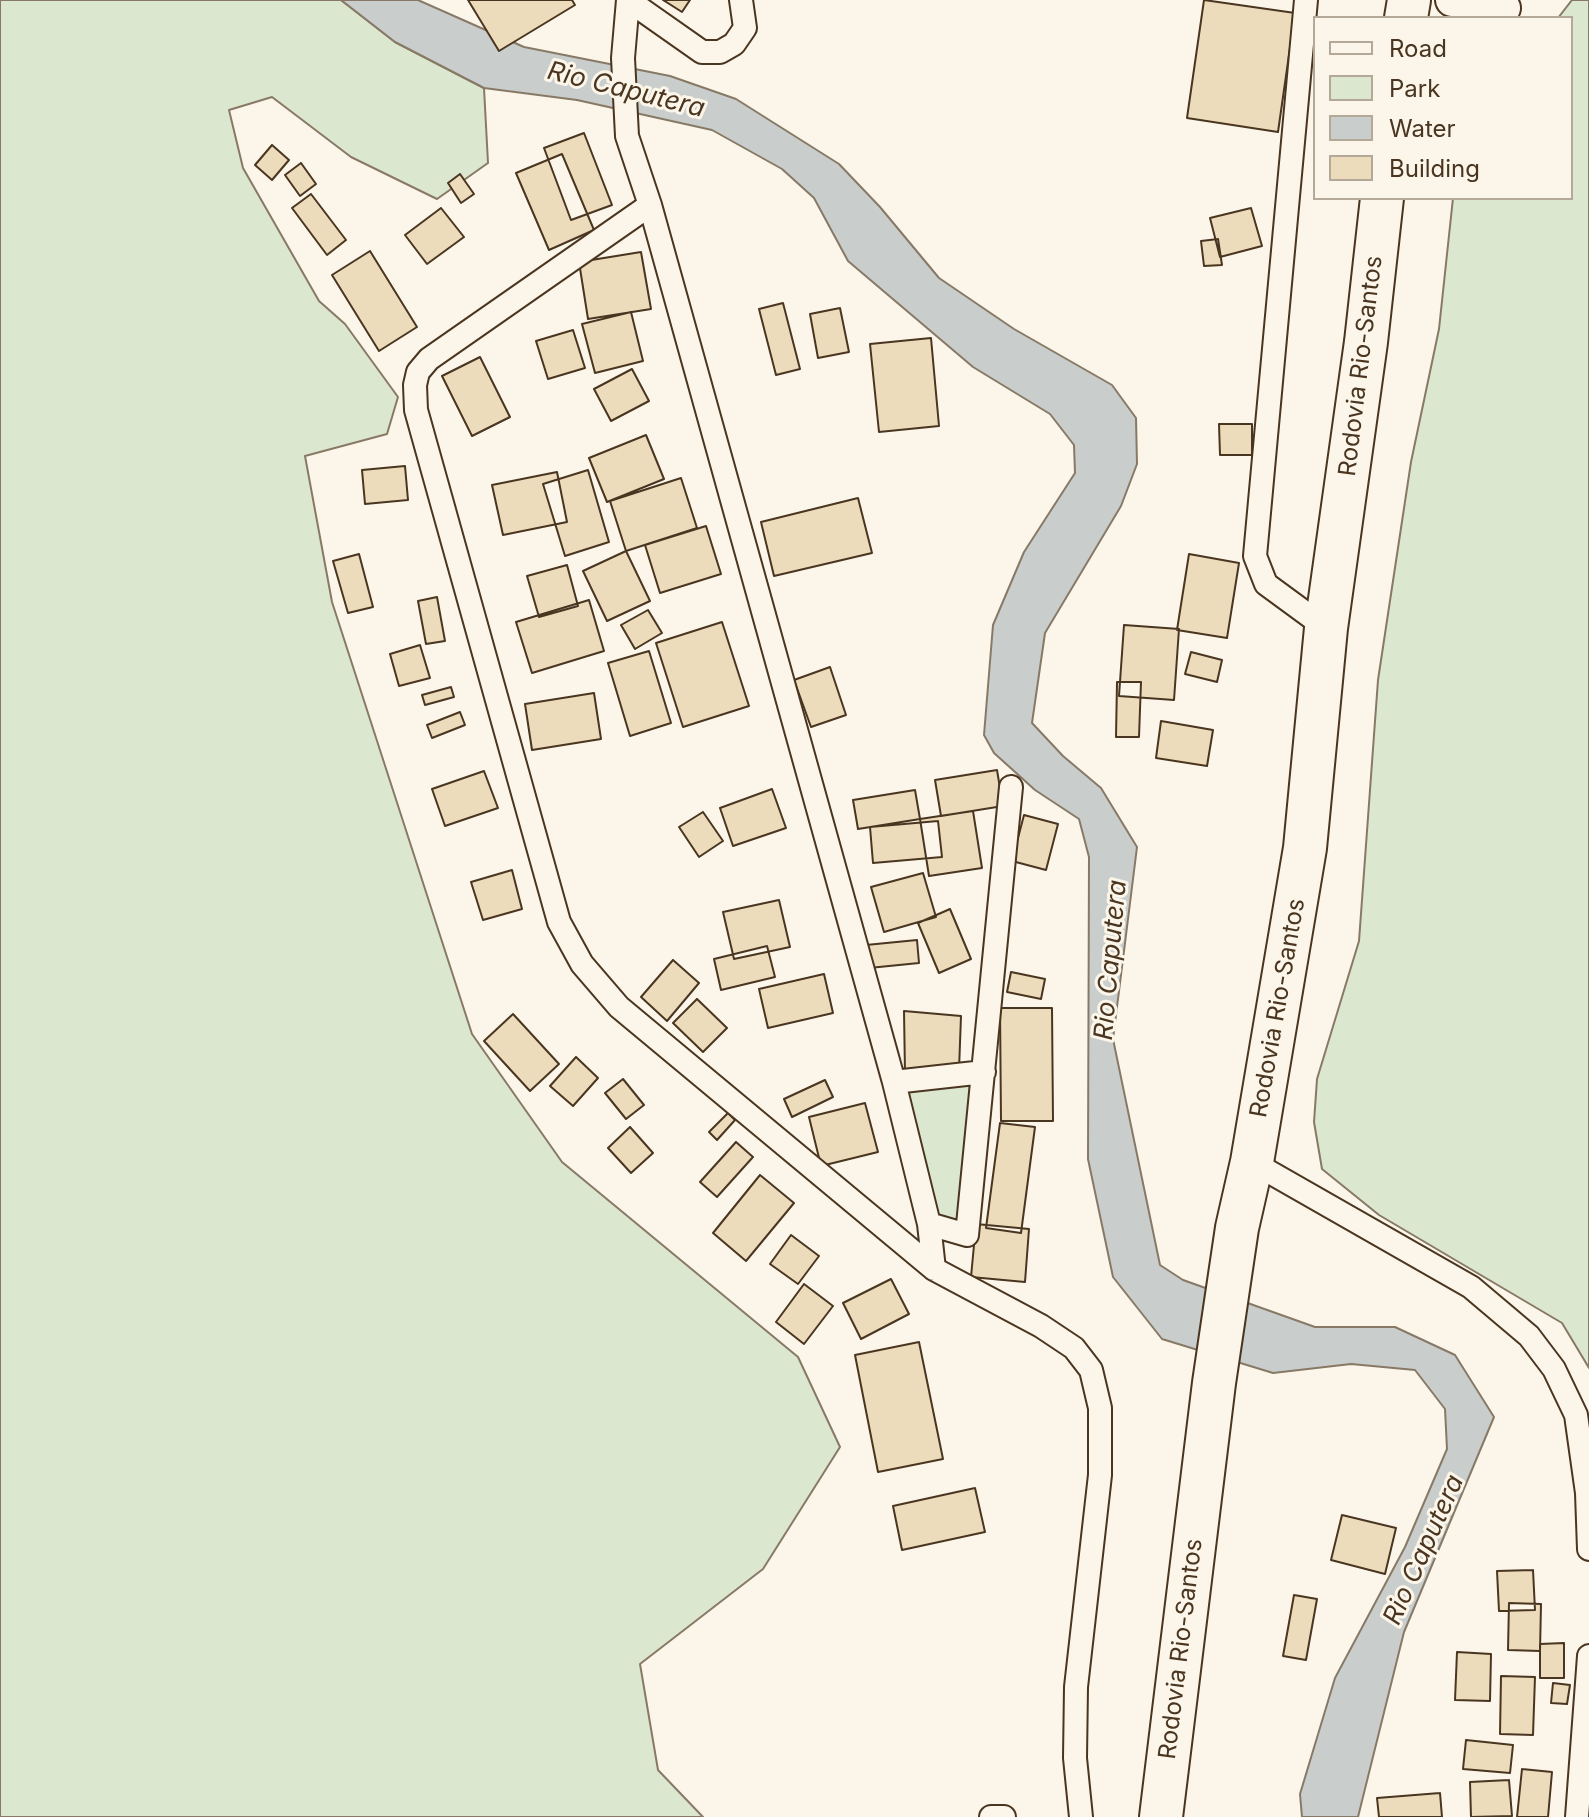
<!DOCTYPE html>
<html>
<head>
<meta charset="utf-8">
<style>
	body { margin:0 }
	#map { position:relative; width:1589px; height:1817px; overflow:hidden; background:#fbf6e9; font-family:Inter,sans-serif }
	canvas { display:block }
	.legend { position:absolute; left:1313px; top:16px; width:260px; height:184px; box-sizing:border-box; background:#fbf6e9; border:2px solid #b4a999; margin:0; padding:10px 14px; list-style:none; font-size:24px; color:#4a3520 }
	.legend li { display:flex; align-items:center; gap:16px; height:40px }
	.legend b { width:40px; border:2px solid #b4a999 }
</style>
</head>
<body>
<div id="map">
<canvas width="1589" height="1817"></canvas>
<ul class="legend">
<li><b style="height:10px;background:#fbf6e9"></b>Road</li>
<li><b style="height:22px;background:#dce7d0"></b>Park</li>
<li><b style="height:22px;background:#c9cecd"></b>Water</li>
<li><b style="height:22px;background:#ecdcbc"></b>Building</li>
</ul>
</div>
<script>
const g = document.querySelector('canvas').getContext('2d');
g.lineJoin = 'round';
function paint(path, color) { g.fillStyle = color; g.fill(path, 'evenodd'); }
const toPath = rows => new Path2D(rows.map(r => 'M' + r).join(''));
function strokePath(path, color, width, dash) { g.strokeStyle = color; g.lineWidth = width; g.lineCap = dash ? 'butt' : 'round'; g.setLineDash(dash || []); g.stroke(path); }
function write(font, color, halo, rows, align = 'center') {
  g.font = font + ' Inter,sans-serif'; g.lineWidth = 6; g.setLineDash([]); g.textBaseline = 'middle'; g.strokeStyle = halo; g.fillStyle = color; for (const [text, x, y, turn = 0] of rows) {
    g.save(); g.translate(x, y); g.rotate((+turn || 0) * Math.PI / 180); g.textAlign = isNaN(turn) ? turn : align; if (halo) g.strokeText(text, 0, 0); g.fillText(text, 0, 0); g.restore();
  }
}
const green = toPath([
	[0,0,341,0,395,42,484,88,488,163,437,199,351,157,272,97,229,110,243,168,319,301,345,324,398,397,387,434,305,456,332,602,472,1034,562,1162,798,1357,840,1447,763,1569,640,1664,658,1770,703,1817,0,1817,0,0],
	[1572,0,1589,0,1589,1368,1562,1323,1379,1215,1322,1169,1314,1122,1317,1079,1359,941,1378,680,1411,462,1439,329,1453,198,1571,198,1571,18,1558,18,1572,0],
	[976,1078,962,1228,933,1220,902,1085,976,1078]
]);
const water = toPath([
	[341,0,418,0,524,47,670,76,736,99,839,164,880,207,939,278,1014,329,1112,385,1136,418,1137,464,1121,506,1045,633,1032,723,1063,756,1101,788,1137,847,1113,1039,1160,1265,1183,1280,1315,1327,1395,1327,1455,1355,1494,1417,1404,1632,1358,1817,1302,1817,1300,1794,1335,1678,1405,1547,1447,1449,1445,1409,1415,1370,1351,1364,1273,1373,1162,1339,1113,1277,1088,1159,1089,857,1079,819,1035,790,994,753,984,735,993,625,1024,552,1075,473,1074,445,1050,414,973,367,848,261,814,198,782,169,712,130,577,100,484,88,395,42,341,0]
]);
const building = toPath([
	[468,0,572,0,575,5,499,51,468,0],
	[663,0,690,0,682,12,663,0],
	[1204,0,1295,13,1278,132,1187,118,1204,0],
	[584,133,612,205,571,220,544,148,584,133],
	[272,145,289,160,272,180,255,165,272,145],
	[562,154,594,230,549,250,516,173,562,154],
	[301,163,316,184,300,196,285,175,301,163],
	[460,174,474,194,461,203,448,183,460,174],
	[311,194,346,240,327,255,292,208,311,194],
	[441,208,464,237,427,264,405,235,441,208],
	[1251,208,1262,246,1220,257,1210,218,1251,208],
	[1218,239,1222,265,1204,266,1201,241,1218,239],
	[370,251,417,327,379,351,332,275,370,251],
	[641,252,651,309,588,319,579,262,641,252],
	[783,303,800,369,776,375,759,309,783,303],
	[840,308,849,352,818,358,810,314,840,308],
	[631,312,643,361,595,373,582,324,631,312],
	[573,330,585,368,548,379,536,341,573,330],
	[931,338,939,426,879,432,870,344,931,338],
	[480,357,510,417,472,436,442,376,480,357],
	[632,369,649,401,611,421,594,389,632,369],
	[1219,424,1252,424,1252,455,1220,455,1219,424],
	[646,435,664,479,607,502,589,458,646,435],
	[405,466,408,500,365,504,362,470,405,466],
	[588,470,609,542,565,556,543,484,588,470],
	[557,472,567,522,503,535,492,485,557,472],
	[681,478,697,528,626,551,610,501,681,478],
	[858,498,872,553,774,576,761,522,858,498],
	[706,526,721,574,660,593,645,545,706,526],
	[626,551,650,601,607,621,583,571,626,551],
	[359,554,373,607,348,613,333,561,359,554],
	[1189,554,1239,563,1227,638,1177,630,1189,554],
	[567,565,578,606,539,617,527,576,567,565],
	[437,597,445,641,426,644,418,601,437,597],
	[589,600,604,651,532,673,516,622,589,600],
	[648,610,662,633,635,649,621,625,648,610],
	[722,622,749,706,683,727,656,643,722,622],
	[1124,625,1179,629,1174,700,1119,696,1124,625],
	[420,645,430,678,399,686,390,654,420,645],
	[649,651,671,723,630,736,608,663,649,651],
	[1191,652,1222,660,1217,682,1185,674,1191,652],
	[830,667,846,715,811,727,794,680,830,667],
	[1117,682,1141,682,1139,737,1116,737,1117,682],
	[451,687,454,697,425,705,422,695,451,687],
	[594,693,601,739,532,750,525,704,594,693],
	[460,712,465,725,432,738,427,725,460,712],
	[1161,721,1213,730,1207,766,1156,758,1161,721],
	[997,770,1003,806,941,816,935,780,997,770],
	[484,771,498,808,445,826,432,789,484,771],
	[772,789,786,828,733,846,720,808,772,789],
	[915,790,920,819,858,829,853,800,915,790],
	[973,811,982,868,929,876,920,819,973,811],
	[703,812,723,841,699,857,679,827,703,812],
	[1024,815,1058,824,1046,870,1012,861,1024,815],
	[938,821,942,857,873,863,870,827,938,821],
	[512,870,522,909,483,920,471,882,512,870],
	[923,873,936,917,884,932,871,887,923,873],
	[779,900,790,947,734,959,723,912,779,900],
	[950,909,971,959,939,973,918,923,950,909],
	[917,940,919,963,869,968,866,945,917,940],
	[767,946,775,977,721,990,714,959,767,946],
	[673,960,699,983,667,1021,641,997,673,960],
	[1011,972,1045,979,1041,999,1007,992,1011,972],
	[824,974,833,1013,768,1028,759,989,824,974],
	[697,999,727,1028,703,1052,673,1023,697,999],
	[1000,1008,1052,1008,1053,1121,1001,1121,1000,1008],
	[904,1011,961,1016,959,1070,905,1074,904,1011],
	[513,1014,559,1064,530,1091,484,1041,513,1014],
	[576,1057,598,1078,573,1106,550,1086,576,1057],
	[623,1079,644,1105,626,1119,605,1093,623,1079],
	[825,1080,833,1097,792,1117,784,1099,825,1080],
	[865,1103,878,1152,821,1166,809,1117,865,1103],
	[728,1113,735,1120,717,1140,709,1132,728,1113],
	[1000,1123,1035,1127,1021,1233,986,1228,1000,1123],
	[630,1127,653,1153,631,1173,608,1148,630,1127],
	[736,1142,753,1157,717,1197,700,1182,736,1142],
	[760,1175,794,1203,746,1261,713,1233,760,1175],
	[976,1224,1029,1229,1025,1282,971,1277,976,1224],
	[791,1235,819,1256,798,1284,770,1264,791,1235],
	[891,1279,909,1314,861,1339,843,1303,891,1279],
	[804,1284,833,1306,804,1344,776,1322,804,1284],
	[919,1342,943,1459,878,1472,855,1355,919,1342],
	[975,1488,985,1532,902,1550,893,1506,975,1488],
	[1342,1515,1396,1528,1385,1574,1331,1560,1342,1515],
	[1533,1570,1535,1610,1499,1611,1497,1571,1533,1570],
	[1294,1595,1317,1599,1306,1660,1283,1656,1294,1595],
	[1509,1603,1541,1604,1540,1651,1508,1650,1509,1603],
	[1564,1643,1564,1678,1540,1678,1540,1644,1564,1643],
	[1457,1652,1491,1654,1490,1701,1455,1700,1457,1652],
	[1501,1676,1535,1677,1533,1735,1500,1734,1501,1676],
	[1553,1683,1570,1685,1567,1704,1551,1703,1553,1683],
	[1466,1740,1513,1745,1510,1773,1463,1769,1466,1740],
	[1522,1769,1552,1772,1548,1817,1517,1817,1522,1769],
	[1509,1780,1512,1816,1471,1817,1470,1782,1509,1780],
	[1440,1793,1442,1817,1379,1817,1377,1798,1440,1793]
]);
const street = toPath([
	[741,0,745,28,734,44,720,52,702,52,628,0,623,58,627,136,650,205,894,1082,929,1224,934,1269,1041,1326,1074,1348,1091,1370,1100,1408,1100,1475,1076,1687,1075,1758,1081,1817],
	[1306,0,1255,556,1266,584,1326,628],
	[650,205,429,359,418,372,415,385,416,410,559,922,582,964,619,1007,934,1269],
	[894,1082,984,1072],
	[1252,1162,1471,1287,1529,1336,1554,1369,1576,1415,1587,1493,1589,1549],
	[929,1224,967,1235,1011,787],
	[991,1817,1004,1817],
	[1577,1817,1589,1656]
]);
const secondary = toPath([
	[1452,0,1504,8]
]);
const highway = toPath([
	[1406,18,1409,0],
	[1161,1817,1214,1383,1237,1228,1252,1162,1305,848,1326,628,1366,342,1382,198]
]);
const streetNames = [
	["Rodovia Rio-Santos",1361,366,-83],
	["Rodovia Rio-Santos",1278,1008,-80],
	["Rodovia Rio-Santos",1181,1649,-83]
];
const waterNames = [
	["Rio Caputera",626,90,14],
	["Rio Caputera",1111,960,-85],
	["Rio Caputera",1424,1550,-66]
];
paint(green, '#dce7d0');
strokePath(green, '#887966', 2);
paint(water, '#c9cecd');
strokePath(water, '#887966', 2);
paint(building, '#ecdcbc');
strokePath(building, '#4a3520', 2);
strokePath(street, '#4a3520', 26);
strokePath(secondary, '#4a3520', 36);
strokePath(highway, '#4a3520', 46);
strokePath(street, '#fbf6e9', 22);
strokePath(secondary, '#fbf6e9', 32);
strokePath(highway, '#fbf6e9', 42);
write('24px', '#4a3520', '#fbf6e9', streetNames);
write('italic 26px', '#4a3520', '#fbf6e9', waterNames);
</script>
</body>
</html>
